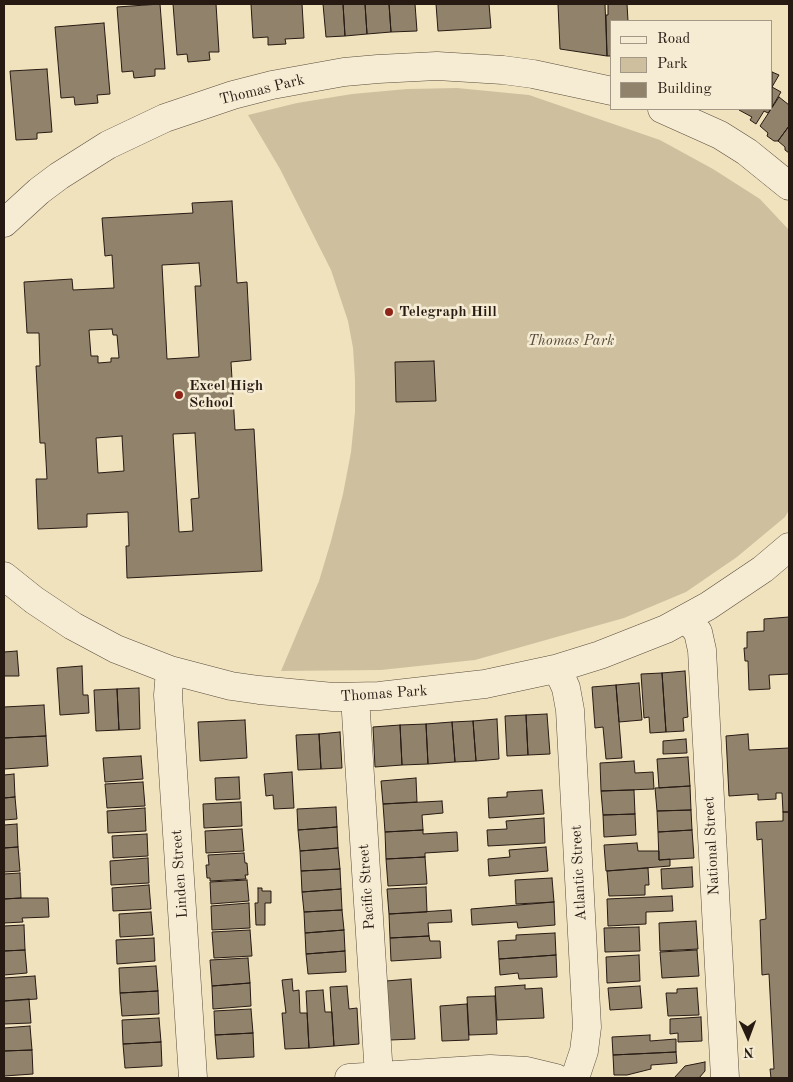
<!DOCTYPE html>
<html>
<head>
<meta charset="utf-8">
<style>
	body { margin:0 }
	#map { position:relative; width:793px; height:1082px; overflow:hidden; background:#f0e2bc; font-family:"Old Standard TT",serif }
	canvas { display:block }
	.frame { position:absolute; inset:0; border:5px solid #271a13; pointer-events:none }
	.legend { position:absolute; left:610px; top:20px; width:162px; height:90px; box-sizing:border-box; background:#f5ecd3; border:1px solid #a39886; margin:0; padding:6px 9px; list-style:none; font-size:15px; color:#271a13 }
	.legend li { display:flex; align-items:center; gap:10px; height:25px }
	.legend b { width:25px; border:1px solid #a39886 }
	.north { position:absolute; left:723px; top:1012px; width:50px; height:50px; -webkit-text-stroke:4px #f5ecd3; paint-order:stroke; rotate:178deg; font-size:14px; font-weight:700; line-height:20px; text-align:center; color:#271a13 }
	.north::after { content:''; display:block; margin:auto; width:18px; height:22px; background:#271a13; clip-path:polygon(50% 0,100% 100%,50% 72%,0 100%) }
</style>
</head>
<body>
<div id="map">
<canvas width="793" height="1082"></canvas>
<div class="frame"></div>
<ul class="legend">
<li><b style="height:6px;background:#f5ecd3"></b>Road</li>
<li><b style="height:14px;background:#cec09f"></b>Park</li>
<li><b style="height:14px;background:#90826b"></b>Building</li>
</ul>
<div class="north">N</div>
</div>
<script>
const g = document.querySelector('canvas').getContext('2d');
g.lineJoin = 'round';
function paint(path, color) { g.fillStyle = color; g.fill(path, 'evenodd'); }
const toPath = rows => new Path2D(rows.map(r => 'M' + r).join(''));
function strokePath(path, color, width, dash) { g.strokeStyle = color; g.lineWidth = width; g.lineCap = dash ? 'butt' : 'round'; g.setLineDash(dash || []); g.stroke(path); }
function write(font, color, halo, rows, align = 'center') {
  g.font = font + ' "Old Standard TT",serif'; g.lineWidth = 5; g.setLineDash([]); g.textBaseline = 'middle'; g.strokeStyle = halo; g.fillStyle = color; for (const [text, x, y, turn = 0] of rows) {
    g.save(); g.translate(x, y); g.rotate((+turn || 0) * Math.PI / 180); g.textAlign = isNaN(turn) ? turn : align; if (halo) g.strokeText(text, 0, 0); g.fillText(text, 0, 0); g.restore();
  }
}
const green = toPath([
	[457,88,529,95,660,140,713,169,760,199,789,230,789,510,785,517,737,557,686,592,624,618,475,660,381,670,281,671,319,581,331,541,343,494,351,452,355,412,355,379,353,348,348,321,331,270,280,169,248,115,297,103,352,94,407,89]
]);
const building = toPath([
	[160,4,165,69,155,69,155,76,134,78,133,71,122,72,117,7,160,4],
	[173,4,216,4,219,52,209,52,210,60,188,62,187,54,177,55,173,4],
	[251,4,302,4,304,38,285,39,286,44,268,45,268,37,253,38,251,4],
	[323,4,343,4,345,36,326,37,323,4],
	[343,4,365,4,367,34,345,36,343,4],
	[365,4,389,4,391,32,367,34,365,4],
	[389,4,415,4,417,31,391,32,389,4],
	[436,4,489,4,491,28,438,31,436,4],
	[558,4,605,4,607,56,560,49,558,4],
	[608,4,627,4,628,21,612,21,612,56,607,56,606,15,608,15,608,4],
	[104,23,110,94,97,95,98,103,75,105,74,97,61,98,55,27,104,23],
	[47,69,52,132,37,133,37,139,16,140,10,71,47,69],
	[772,72,779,75,772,87,781,92,772,107,772,72],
	[779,97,789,105,789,126,778,141,774,141,767,136,768,133,760,126,779,97],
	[740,109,771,109,768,113,764,111,756,124,750,120,752,117,739,110,740,109],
	[789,126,789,153,785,150,785,147,778,141,789,126],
	[232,201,237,283,247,282,251,360,231,362,235,430,254,429,262,571,127,578,126,546,129,546,128,512,87,514,87,527,38,529,36,479,47,479,45,443,40,443,36,366,40,366,39,333,27,333,24,282,72,279,73,290,114,288,112,255,105,256,102,218,193,213,192,203,232,201],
	[199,263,201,286,195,286,199,357,167,359,162,265,199,263],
	[112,329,113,335,117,335,119,358,111,358,111,362,98,363,98,356,91,356,89,330,112,329],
	[195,433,199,498,191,499,193,531,179,532,173,434,195,433],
	[122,436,124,471,98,473,96,438,122,436],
	[434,361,436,401,396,402,395,362,434,361],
	[789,617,789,674,769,675,770,689,749,690,748,661,745,661,744,648,747,648,747,632,764,631,764,619,789,617],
	[17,651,19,676,4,676,4,652,17,651],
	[82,666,83,695,88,695,89,713,60,715,57,668,82,666],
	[685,671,688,717,683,718,684,731,666,732,662,673,685,671],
	[662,673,666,732,650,733,649,717,644,718,641,674,662,673],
	[639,683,642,720,619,722,616,685,639,683],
	[616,685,622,758,606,759,603,727,595,728,592,687,616,685],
	[139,688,140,729,119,730,117,689,139,688],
	[117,689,119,730,96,731,94,690,117,689],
	[44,705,46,736,4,738,4,707,44,705],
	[547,714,550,754,528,755,526,715,547,714],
	[526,715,528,755,507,756,505,716,526,715],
	[497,719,499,759,476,761,473,721,497,719],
	[245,720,247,758,200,761,198,722,245,720],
	[473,721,476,761,455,762,452,722,473,721],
	[452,722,455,762,428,764,426,724,452,722],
	[426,724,428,764,402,765,400,725,426,724],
	[400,725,402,765,375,767,373,727,400,725],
	[340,732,342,768,321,769,319,734,340,732],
	[319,734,321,769,298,770,296,735,319,734],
	[748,734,749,750,789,748,789,812,783,812,782,793,776,793,776,799,758,800,758,794,729,796,726,736,748,734],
	[46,736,48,766,4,769,4,738,46,736],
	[686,739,687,753,663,754,663,741,686,739],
	[141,756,143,779,105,782,103,758,141,756],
	[688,757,690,786,659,788,657,759,688,757],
	[634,761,635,773,653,772,654,789,601,791,600,763,634,761],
	[292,772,294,808,274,809,273,795,266,796,264,774,292,772],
	[14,774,15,797,4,798,4,775,14,774],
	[239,777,240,799,216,800,215,778,239,777],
	[416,778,417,802,383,804,381,781,416,778],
	[143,782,145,806,107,808,105,784,143,782],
	[690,786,691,810,657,811,655,788,690,786],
	[542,790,544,814,489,818,488,798,507,797,507,792,542,790],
	[634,790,635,814,603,815,601,791,634,790],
	[15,797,17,819,4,820,4,798,15,797],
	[442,801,443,813,422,815,423,830,385,832,383,804,442,801],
	[241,802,242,826,204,828,203,804,241,802],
	[336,807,337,827,298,830,297,809,336,807],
	[145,808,146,831,108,833,107,811,145,808],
	[691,810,692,830,658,832,657,811,691,810],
	[783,812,789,812,789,1078,771,1078,770,1069,774,1069,769,974,762,975,760,920,766,919,762,839,757,840,756,822,783,821,783,812],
	[635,814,636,835,604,837,603,815,635,814],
	[544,818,545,843,488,846,487,830,507,829,506,821,544,818],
	[17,824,18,847,4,848,4,825,17,824],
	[337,827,338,848,300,851,298,830,337,827],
	[242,829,244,851,206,853,205,831,242,829],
	[423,830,423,834,457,832,458,851,425,853,425,857,386,859,385,832,423,830],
	[692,830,694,858,659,860,658,832,692,830],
	[147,834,148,856,113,858,112,836,147,834],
	[637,843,638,851,659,851,659,860,670,859,670,866,606,871,604,845,637,843],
	[18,847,20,871,4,872,4,848,18,847],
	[546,847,548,871,489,876,488,859,510,857,509,850,546,847],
	[338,848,340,869,301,871,300,851,338,848],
	[244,853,245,863,247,863,248,875,245,875,246,879,210,881,210,878,207,878,206,865,209,865,208,855,244,853],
	[425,857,427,884,388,886,386,859,425,857],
	[148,858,149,883,111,885,110,861,148,858],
	[692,867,693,887,662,889,661,869,692,867],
	[648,868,649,885,645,885,645,895,609,896,607,871,648,868],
	[340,869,341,889,302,892,301,871,340,869],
	[20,873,21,898,4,899,4,874,20,873],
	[552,878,554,902,516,904,515,880,552,878],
	[247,880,249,901,211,904,210,882,247,880],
	[149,885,151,909,113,911,112,888,149,885],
	[426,887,427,912,389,914,387,889,426,887],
	[258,888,262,888,262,891,271,891,271,903,265,903,265,925,256,925,255,903,258,903,258,888],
	[341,889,342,910,304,912,302,892,341,889],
	[672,896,673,911,646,912,646,924,608,926,607,899,672,896],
	[21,898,48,898,49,917,22,918,23,922,4,923,4,899,21,898],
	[554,902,555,925,518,928,517,922,472,925,471,909,554,902],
	[249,903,250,928,212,930,211,906,249,903],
	[342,910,344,930,305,933,304,912,342,910],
	[451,910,452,922,428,923,429,936,390,938,389,914,451,910],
	[151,912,153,935,120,937,119,914,151,912],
	[696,921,698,949,660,951,659,923,696,921],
	[24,925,25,950,4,951,4,926,24,925],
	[639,927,640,951,605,952,604,928,639,927],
	[250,930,252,956,214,958,212,932,250,930],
	[344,930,345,951,306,954,305,933,344,930],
	[555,933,556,955,499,959,498,941,516,940,516,935,555,933],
	[429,936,430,941,440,941,441,958,391,961,390,938,429,936],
	[154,938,155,961,117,964,116,940,154,938],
	[25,950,27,973,4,975,4,951,25,950],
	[697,950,699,976,662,978,660,952,697,950],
	[345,951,346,972,308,974,306,954,345,951],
	[556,955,557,977,519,979,518,973,500,975,499,959,556,955],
	[639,955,640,981,607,983,606,957,639,955],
	[248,958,250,983,212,986,210,960,248,958],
	[156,966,158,991,120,993,119,968,156,966],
	[35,976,37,999,4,1001,4,978,35,976],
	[292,979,293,991,299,990,300,1013,307,1013,309,1048,285,1049,282,1013,286,1013,282,980,292,979],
	[411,979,415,1039,390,1040,386,981,411,979],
	[250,983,251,1006,213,1009,212,986,250,983],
	[525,985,525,989,542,988,544,1018,497,1020,495,987,525,985],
	[347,986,349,1009,357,1008,359,1044,334,1046,330,987,347,986],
	[640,986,642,1008,610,1010,608,988,640,986],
	[697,988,699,1015,668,1016,666,993,677,993,677,989,697,988],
	[323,990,325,1012,332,1012,334,1046,309,1048,306,991,323,990],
	[158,991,159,1014,122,1016,120,993,158,991],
	[495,996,497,1034,469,1035,467,997,495,996],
	[29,999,31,1023,4,1024,4,1001,29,999],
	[467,1004,469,1040,442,1041,440,1006,467,1004],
	[251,1009,253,1033,215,1035,214,1011,251,1009],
	[701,1017,702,1041,678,1042,678,1033,670,1034,670,1019,701,1017],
	[159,1018,161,1042,123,1044,122,1020,159,1018],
	[30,1026,32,1050,4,1051,4,1028,30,1026],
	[253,1033,254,1057,217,1059,215,1035,253,1033],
	[650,1035,650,1041,676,1039,676,1052,613,1055,612,1037,650,1035],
	[161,1042,162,1066,125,1068,123,1044,161,1042],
	[32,1050,33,1074,4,1076,4,1051,32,1050],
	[676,1052,677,1063,651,1065,651,1069,627,1075,614,1075,613,1055,676,1052],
	[705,1062,705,1071,699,1078,674,1078,685,1066,705,1062]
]);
const minor = toPath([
	[662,109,720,135,747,152,789,186],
	[4,223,39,191,59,176,108,145,165,118,233,95,272,85,344,72,378,69,437,66,503,70,533,74,612,91],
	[4,576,34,600,73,626,116,649,170,670,231,686,259,690,333,697,379,696,485,684,555,669,600,655,666,629,708,606,763,569,789,547],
	[686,618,698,632,702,650,725,1078],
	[555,669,562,679,566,688,570,710,587,1027,584,1051,575,1078],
	[170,670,168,695,193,1078],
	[355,697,379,1076],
	[349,1078,490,1069,527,1071,556,1078]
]);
const markers = [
	[389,312,5,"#8f2418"],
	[179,395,5,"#8f2418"]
];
const streetNames = [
	["Thomas Park",262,90,-14],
	["Thomas Park",384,694,-4],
	["National Street",712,846,-93],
	["Atlantic Street",579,873,-93],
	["Linden Street",180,874,-94],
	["Pacific Street",367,887,-94]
];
const poiNames = [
	["Telegraph Hill",399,312],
	["Excel High",189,386],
	["School",189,403]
];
const parkNames = [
	["Thomas Park",571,341]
];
paint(green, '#cec09f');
paint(building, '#90826b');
strokePath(building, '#271a13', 1);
strokePath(minor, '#594c3d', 29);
strokePath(minor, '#f5ecd3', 28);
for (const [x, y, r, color] of markers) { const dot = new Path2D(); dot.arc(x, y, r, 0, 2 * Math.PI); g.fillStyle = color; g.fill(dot); strokePath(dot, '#f5ecd3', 2); }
write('15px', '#271a13', '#f5ecd3', streetNames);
write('bold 15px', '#271a13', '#f5ecd3', poiNames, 'left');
write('italic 15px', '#594c3d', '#f5ecd3', parkNames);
</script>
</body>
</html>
